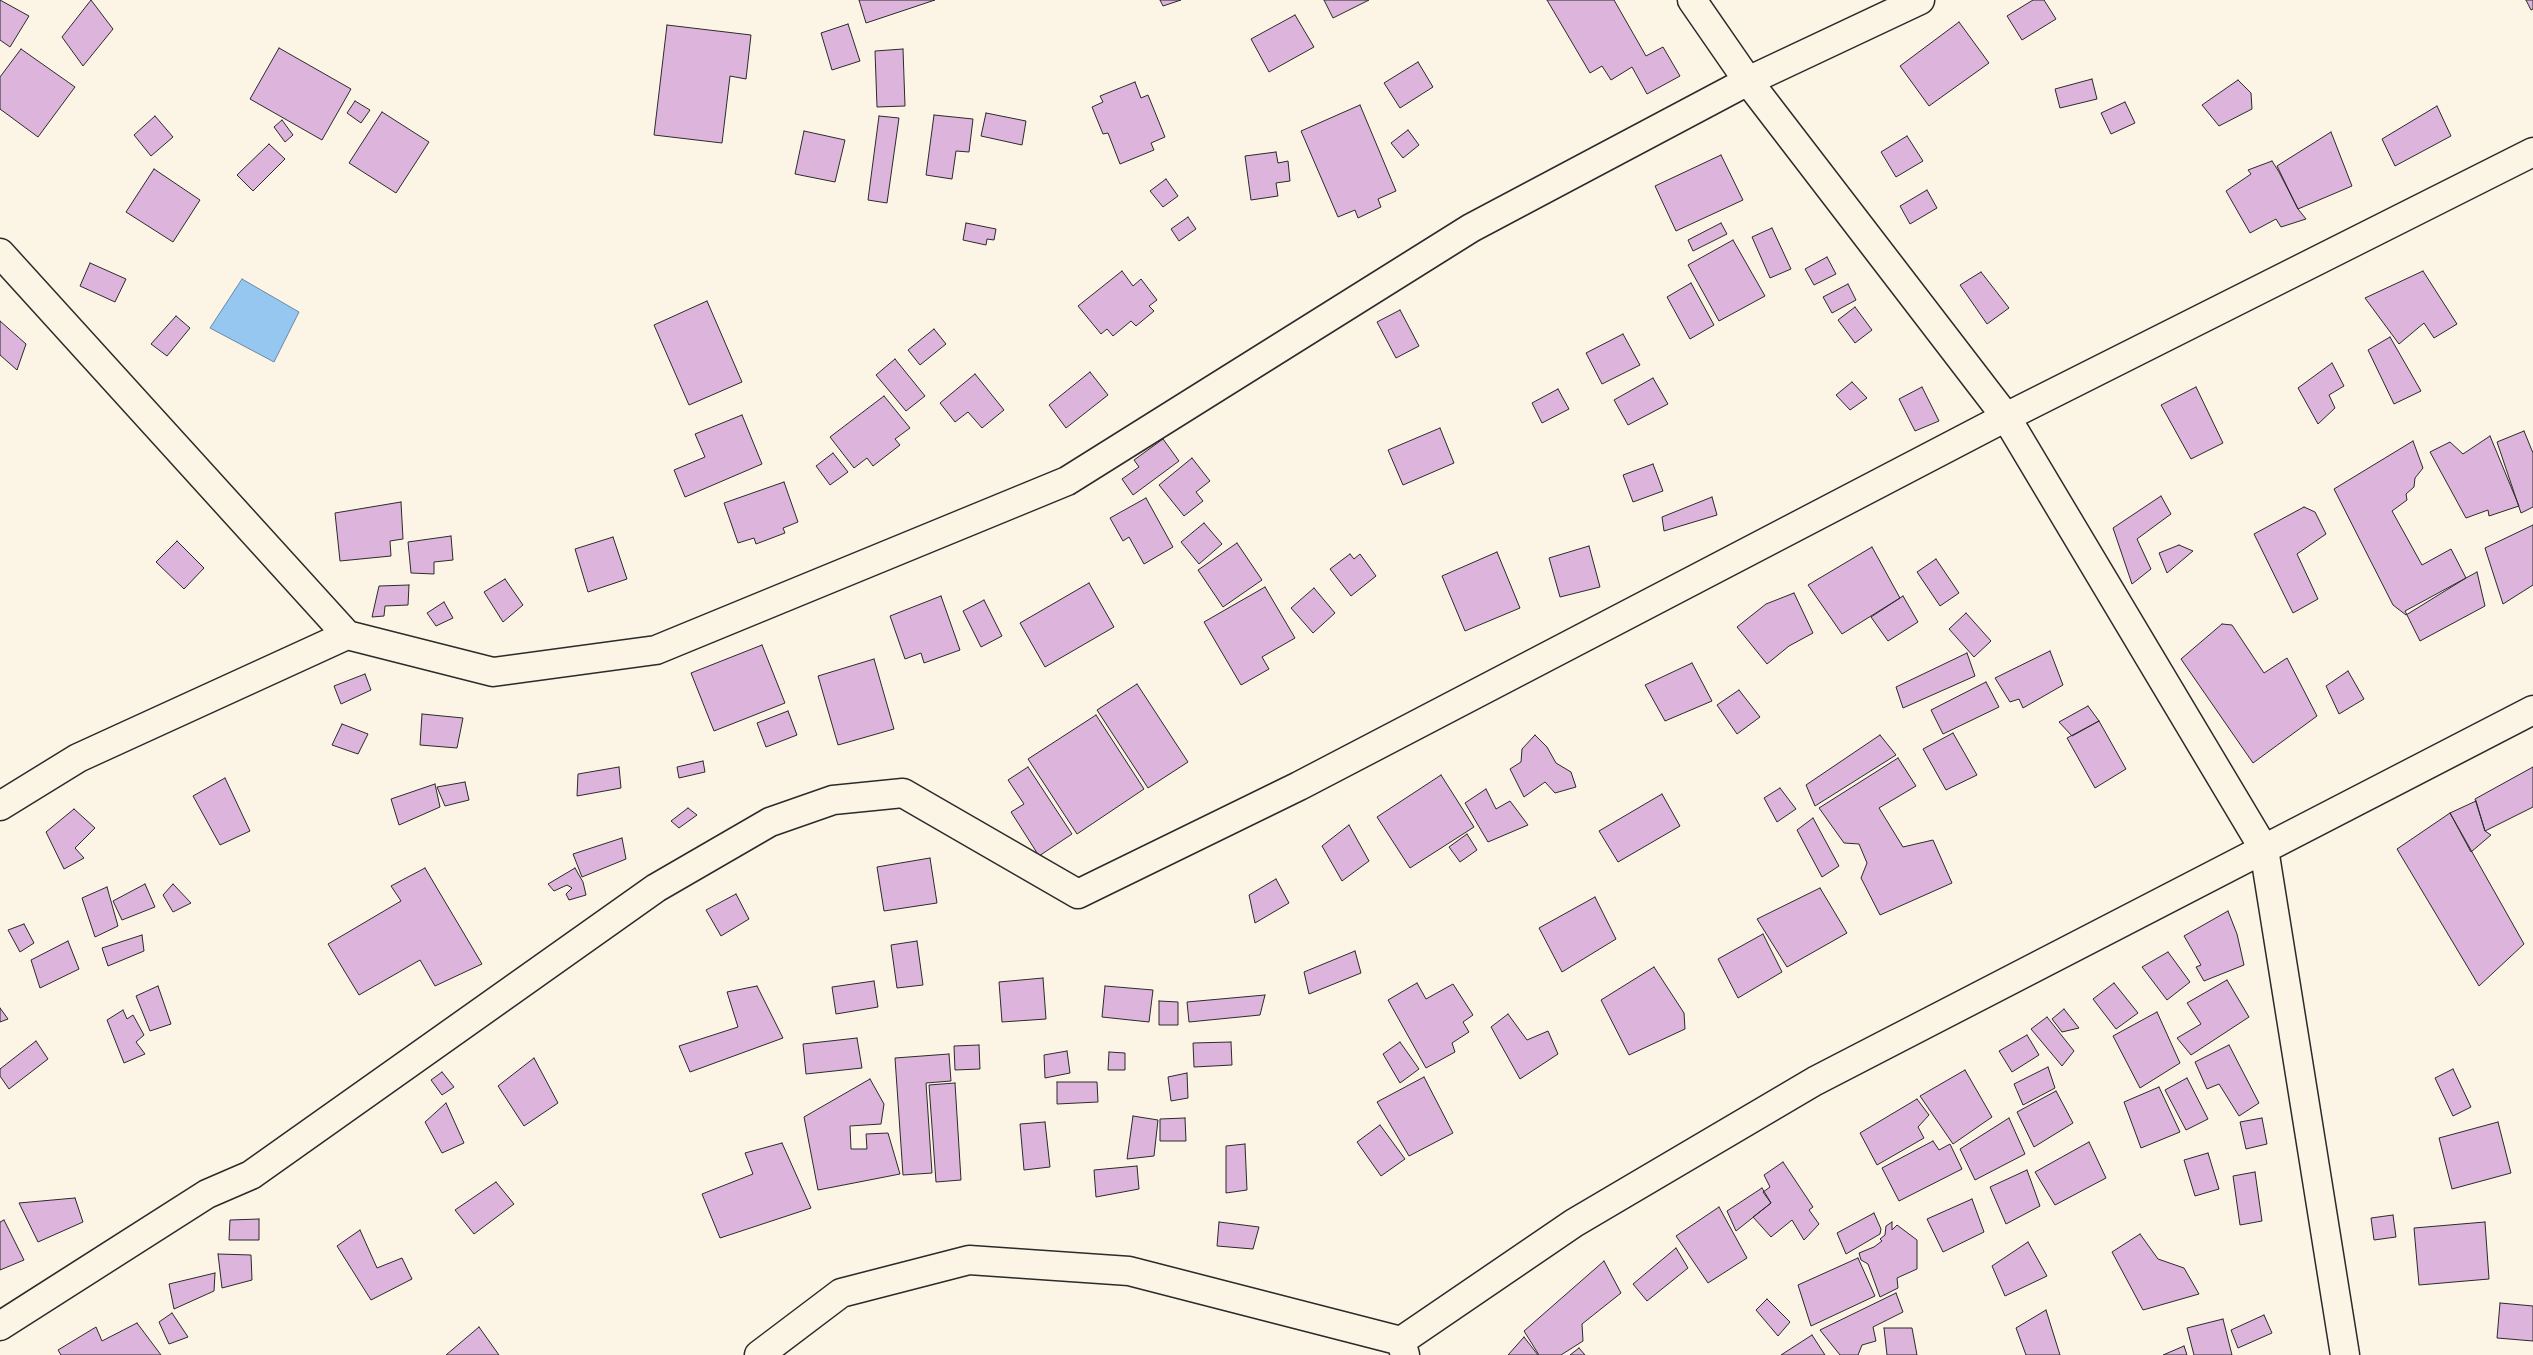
<!DOCTYPE html>
<html>
<head>
<meta charset="utf-8">
<style>
	body { margin:0 }
	canvas { display:block; background:#fcf5e5 }
</style>
</head>
<body>
<canvas width="2533" height="1355"></canvas>
<script>
const g = document.querySelector('canvas').getContext('2d');
g.lineJoin = 'round';
function paint(path, color) { g.fillStyle = color; g.fill(path, 'evenodd'); }
const toPath = rows => new Path2D(rows.map(r => 'M' + r).join(''));
function strokePath(path, color, width, dash) { g.strokeStyle = color; g.lineWidth = width; g.lineCap = dash ? 'butt' : 'round'; g.setLineDash(dash || []); g.stroke(path); }
const water = toPath([
	[242,279,299,312,274,362,210,328,242,279]
]);
const building = toPath([
	[0,0,29,16,10,47,0,40,0,0],
	[91,0,113,29,83,66,62,37,91,0],
	[859,0,935,0,866,23,859,0],
	[1160,0,1181,0,1163,6,1160,0],
	[1324,0,1369,0,1333,18,1324,0],
	[1547,0,1614,0,1646,56,1663,47,1680,76,1647,94,1632,67,1611,80,1602,66,1590,73,1547,0],
	[2033,0,2044,0,2056,19,2022,40,2007,16,2033,0],
	[2526,0,2533,0,2533,9,2531,10,2526,0],
	[1295,15,1314,47,1269,72,1251,39,1295,15],
	[1959,22,1989,63,1929,106,1900,66,1959,22],
	[848,24,860,61,832,70,821,33,848,24],
	[667,25,751,35,746,79,730,76,722,143,654,135,667,25],
	[279,48,351,89,322,140,250,99,279,48],
	[21,49,75,87,38,137,0,109,0,77,21,49],
	[903,49,905,106,877,107,875,51,903,49],
	[1418,62,1433,87,1400,108,1384,83,1418,62],
	[2092,79,2097,99,2060,108,2055,89,2092,79],
	[2238,80,2251,93,2252,109,2219,126,2202,105,2238,80],
	[1135,82,1141,98,1148,95,1165,137,1151,143,1154,150,1120,164,1108,133,1103,134,1092,107,1103,102,1100,96,1135,82],
	[355,101,370,110,361,123,347,113,355,101],
	[2125,102,2135,123,2111,134,2101,113,2125,102],
	[1360,105,1396,191,1378,199,1381,207,1358,218,1355,210,1338,217,1301,131,1360,105],
	[2437,106,2451,136,2395,166,2382,139,2437,106],
	[382,112,429,142,396,193,349,163,382,112],
	[986,113,1026,121,1022,145,981,136,986,113],
	[934,115,973,119,969,152,956,151,952,179,926,175,934,115],
	[155,116,173,137,151,156,134,135,155,116],
	[879,116,899,118,887,203,868,200,879,116],
	[282,120,293,135,285,142,274,127,282,120],
	[1408,130,1419,145,1403,158,1391,143,1408,130],
	[804,131,845,140,835,182,795,174,804,131],
	[2331,132,2352,186,2298,209,2277,166,2331,132],
	[1907,136,1923,161,1896,177,1881,152,1907,136],
	[269,144,285,159,253,191,237,175,269,144],
	[1276,152,1278,163,1288,161,1290,181,1276,183,1278,196,1251,200,1245,156,1276,152],
	[1721,155,1743,200,1676,231,1655,186,1721,155],
	[2272,161,2279,172,2298,209,2306,219,2281,227,2276,219,2250,233,2226,191,2251,174,2248,170,2272,161],
	[154,169,200,200,173,242,126,212,154,169],
	[1166,179,1178,196,1163,207,1150,191,1166,179],
	[1927,190,1937,208,1910,224,1900,206,1927,190],
	[1188,217,1196,229,1179,241,1171,229,1188,217],
	[966,223,996,229,994,240,987,239,986,245,963,240,966,223],
	[1721,223,1727,234,1693,251,1688,240,1721,223],
	[1772,228,1791,269,1770,278,1752,237,1772,228],
	[1733,240,1765,296,1719,321,1688,265,1733,240],
	[1827,257,1836,274,1814,285,1805,269,1827,257],
	[90,263,126,279,115,302,80,286,90,263],
	[1122,271,1133,286,1141,279,1157,300,1149,306,1154,311,1136,326,1131,321,1113,336,1107,329,1101,334,1078,306,1122,271],
	[2423,271,2457,324,2434,338,2424,323,2399,344,2365,298,2423,271],
	[1981,272,2009,308,1987,324,1960,285,1981,272],
	[1691,283,1714,325,1690,339,1667,297,1691,283],
	[1848,284,1856,300,1832,313,1823,297,1848,284],
	[707,301,742,382,689,405,654,325,707,301],
	[1855,307,1872,330,1855,343,1838,320,1855,307],
	[1400,310,1419,346,1396,358,1377,322,1400,310],
	[176,316,190,328,167,356,151,344,176,316],
	[0,321,26,344,17,370,0,355,0,321],
	[934,329,946,344,920,365,908,350,934,329],
	[1623,334,1640,365,1602,384,1586,353,1623,334],
	[2390,337,2421,391,2394,404,2368,350,2390,337],
	[895,359,925,396,906,411,876,375,895,359],
	[2332,363,2344,386,2329,395,2335,408,2318,424,2298,388,2332,363],
	[1090,372,1108,395,1066,428,1049,405,1090,372],
	[975,374,1004,410,982,428,968,412,955,422,940,403,975,374],
	[1653,378,1668,404,1628,425,1614,400,1653,378],
	[1852,382,1867,398,1850,410,1836,395,1852,382],
	[1922,387,1939,421,1915,431,1899,399,1922,387],
	[2196,387,2223,443,2191,459,2161,405,2196,387],
	[1558,389,1569,409,1542,423,1532,403,1558,389],
	[884,396,910,428,895,439,900,445,873,466,867,458,854,468,830,437,884,396],
	[742,415,762,464,685,497,674,470,705,457,695,434,742,415],
	[1440,428,1454,463,1403,485,1388,450,1440,428],
	[2524,431,2533,453,2533,507,2521,513,2497,442,2524,431],
	[2490,436,2519,506,2489,516,2488,510,2466,518,2430,452,2450,442,2463,454,2490,436],
	[1163,439,1179,461,1133,495,1122,479,1139,467,1134,460,1163,439],
	[2413,441,2423,468,2415,478,2414,487,2406,494,2407,500,2392,511,2422,565,2451,549,2466,578,2406,615,2393,605,2334,489,2413,441],
	[833,453,848,472,830,485,816,466,833,453],
	[1192,458,1210,481,1196,492,1203,501,1184,516,1159,485,1192,458],
	[1653,464,1663,491,1633,502,1623,475,1653,464],
	[784,482,798,522,783,528,785,533,756,544,754,538,738,543,724,503,784,482],
	[2161,496,2171,514,2137,539,2151,569,2132,584,2113,528,2161,496],
	[1712,497,1717,515,1664,531,1662,517,1712,497],
	[1146,498,1173,547,1144,564,1129,537,1123,541,1110,518,1146,498],
	[401,502,403,539,390,541,391,556,340,561,335,513,401,502],
	[2304,507,2315,512,2326,534,2297,554,2318,599,2293,613,2254,534,2304,507],
	[1204,523,1222,544,1199,564,1181,542,1204,523],
	[2533,525,2533,585,2503,604,2485,548,2533,525],
	[451,536,453,560,434,562,434,574,411,573,408,542,451,536],
	[613,537,627,579,588,592,575,549,613,537],
	[177,541,204,568,184,589,156,562,177,541],
	[1237,543,1262,580,1223,607,1198,570,1237,543],
	[2179,545,2193,551,2167,573,2159,553,2179,545],
	[1589,546,1600,587,1560,597,1549,558,1589,546],
	[1872,547,1900,598,1842,634,1808,585,1872,547],
	[1497,552,1520,608,1465,631,1442,576,1497,552],
	[1350,554,1354,559,1360,554,1376,576,1351,596,1330,569,1350,554],
	[1936,559,1959,593,1940,606,1917,572,1936,559],
	[2477,572,2485,606,2420,641,2405,611,2477,572],
	[505,579,523,605,503,622,484,592,505,579],
	[1089,583,1114,627,1045,667,1020,623,1089,583],
	[409,585,408,605,385,606,384,616,372,617,379,586,409,585],
	[1265,587,1295,638,1262,657,1269,669,1241,685,1204,622,1265,587],
	[1314,588,1335,613,1313,633,1291,608,1314,588],
	[1794,593,1813,633,1789,646,1767,664,1737,627,1766,604,1794,593],
	[941,596,960,650,924,663,921,653,905,659,890,616,941,596],
	[1903,596,1918,622,1888,641,1871,617,1903,596],
	[984,600,1002,636,981,647,963,611,984,600],
	[444,602,453,618,436,626,427,613,444,602],
	[1966,613,1991,641,1974,657,1949,629,1966,613],
	[2222,624,2232,625,2264,673,2287,658,2317,716,2253,763,2181,659,2222,624],
	[762,645,785,703,714,731,691,673,762,645],
	[2050,651,2063,685,2023,708,2019,699,2010,702,1995,678,2050,651],
	[1967,653,1975,676,1903,708,1896,687,1967,653],
	[874,659,894,729,838,745,818,676,874,659],
	[1692,663,1712,701,1665,721,1645,685,1692,663],
	[2348,671,2364,699,2339,714,2326,686,2348,671],
	[365,674,371,690,341,704,334,686,365,674],
	[1986,682,1999,707,1943,734,1931,710,1986,682],
	[1137,684,1188,762,1148,788,1097,710,1137,684],
	[1739,690,1760,717,1737,734,1717,705,1739,690],
	[2088,706,2099,721,2072,736,2059,722,2088,706],
	[788,711,797,735,766,747,757,723,788,711],
	[422,714,463,718,457,748,420,745,422,714],
	[1096,715,1144,789,1077,834,1028,759,1096,715],
	[2099,721,2126,769,2095,788,2067,738,2099,721],
	[342,724,368,734,358,754,332,745,342,724],
	[1953,733,1977,775,1946,790,1923,749,1953,733],
	[1535,735,1547,747,1556,763,1571,772,1576,787,1555,793,1545,782,1524,797,1510,769,1521,762,1522,749,1535,735],
	[1880,735,1896,755,1815,806,1806,785,1880,735],
	[1898,758,1916,786,1879,808,1903,847,1933,840,1952,883,1880,915,1861,878,1867,863,1859,844,1844,843,1819,808,1898,758],
	[703,761,705,772,679,778,677,767,703,761],
	[619,767,621,788,577,796,578,774,619,767],
	[1028,767,1072,834,1039,856,1011,812,1024,804,1008,780,1028,767],
	[2533,767,2533,807,2485,831,2475,799,2533,767],
	[1441,775,1474,827,1410,868,1377,817,1441,775],
	[225,778,250,831,220,845,193,796,225,778],
	[465,782,469,800,445,806,437,787,465,782],
	[435,784,440,807,399,825,391,799,435,784],
	[1780,788,1796,809,1777,822,1764,798,1780,788],
	[1486,789,1496,809,1510,801,1528,825,1488,842,1465,803,1486,789],
	[1662,794,1680,826,1618,862,1599,831,1662,794],
	[2476,801,2485,831,2491,835,2471,852,2450,813,2476,801],
	[688,808,697,815,679,828,671,821,688,808],
	[74,809,95,828,75,848,84,858,64,869,46,832,74,809],
	[2450,813,2524,944,2479,986,2397,849,2450,813],
	[1813,818,1839,866,1822,877,1797,830,1813,818],
	[1349,825,1369,861,1342,881,1322,846,1349,825],
	[1467,834,1477,850,1460,862,1449,847,1467,834],
	[622,838,626,859,582,877,573,854,622,838],
	[930,858,937,903,884,911,877,867,930,858],
	[425,868,482,964,435,986,420,960,359,995,328,944,401,901,391,886,425,868],
	[575,868,583,882,586,895,569,900,566,894,572,888,567,885,554,891,548,884,575,868],
	[1276,879,1289,903,1255,923,1249,895,1276,879],
	[145,884,155,907,122,920,113,901,145,884],
	[173,884,191,903,173,912,163,895,173,884],
	[107,887,118,926,95,937,82,898,107,887],
	[1820,888,1847,933,1787,967,1757,919,1820,888],
	[736,894,749,919,721,936,706,910,736,894],
	[1595,897,1616,939,1562,972,1539,928,1595,897],
	[2228,911,2237,934,2244,965,2204,981,2196,967,2201,965,2184,936,2228,911],
	[24,924,34,943,20,952,8,930,24,924],
	[1763,934,1782,972,1738,998,1718,959,1763,934],
	[142,935,144,951,108,966,102,948,142,935],
	[68,941,79,969,40,988,31,960,68,941],
	[917,941,923,985,897,988,891,945,917,941],
	[1355,951,1361,973,1309,994,1304,972,1355,951],
	[2168,952,2190,982,2167,1000,2142,967,2168,952],
	[1654,967,1684,1013,1685,1029,1629,1055,1601,1000,1654,967],
	[1043,978,1046,1019,1002,1022,999,982,1043,978],
	[2227,980,2249,1017,2191,1055,2177,1038,2201,1024,2187,1003,2227,980],
	[874,981,878,1007,836,1014,832,987,874,981],
	[1417,983,1426,999,1453,984,1473,1015,1463,1022,1469,1032,1452,1043,1455,1052,1426,1068,1388,1000,1417,983],
	[2114,983,2138,1013,2116,1029,2093,999,2114,983],
	[158,986,171,1024,150,1031,136,996,158,986],
	[757,986,783,1038,690,1072,679,1046,738,1027,727,992,757,986],
	[1105,986,1153,990,1149,1022,1102,1017,1105,986],
	[1265,995,1260,1015,1189,1022,1187,1002,1265,995],
	[1159,1001,1178,1002,1178,1025,1159,1025,1159,1001],
	[0,1008,8,1019,0,1022,0,1008],
	[2064,1009,2079,1028,2062,1032,2052,1019,2064,1009],
	[123,1010,127,1019,133,1015,144,1035,136,1042,145,1054,124,1063,107,1020,123,1010],
	[2157,1012,2180,1063,2140,1088,2113,1036,2157,1012],
	[1508,1014,1527,1040,1548,1031,1558,1054,1520,1079,1491,1027,1508,1014],
	[2047,1017,2074,1051,2062,1066,2031,1029,2047,1017],
	[2027,1035,2039,1055,2012,1072,1999,1051,2027,1035],
	[857,1038,862,1068,806,1074,803,1044,857,1038],
	[36,1041,48,1059,9,1089,0,1076,0,1069,36,1041],
	[1231,1042,1232,1065,1194,1067,1193,1043,1231,1042],
	[1400,1042,1419,1069,1400,1083,1383,1054,1400,1042],
	[979,1045,980,1069,955,1070,954,1046,979,1045],
	[2229,1045,2259,1103,2239,1116,2219,1084,2207,1089,2195,1062,2229,1045],
	[1067,1051,1070,1073,1045,1078,1044,1055,1067,1051],
	[1109,1052,1125,1053,1125,1070,1108,1070,1109,1052],
	[949,1054,951,1081,926,1083,932,1173,903,1175,895,1058,949,1054],
	[534,1058,558,1103,524,1126,498,1086,534,1058],
	[2048,1067,2055,1088,2023,1105,2014,1084,2048,1067],
	[2453,1069,2471,1107,2453,1116,2435,1078,2453,1069],
	[1965,1070,1992,1117,1953,1144,1920,1096,1965,1070],
	[442,1072,454,1087,442,1095,431,1080,442,1072],
	[1187,1073,1188,1098,1171,1101,1168,1077,1187,1073],
	[1424,1077,1453,1133,1409,1156,1377,1102,1424,1077],
	[2187,1078,2208,1119,2186,1130,2165,1090,2187,1078],
	[870,1079,884,1104,881,1124,850,1126,851,1149,867,1149,866,1134,888,1133,900,1174,818,1190,804,1117,870,1079],
	[1057,1082,1097,1082,1098,1102,1057,1104,1057,1082],
	[955,1083,961,1180,936,1182,929,1085,955,1083],
	[2159,1087,2180,1132,2141,1148,2124,1102,2159,1087],
	[2056,1091,2073,1123,2034,1147,2017,1112,2056,1091],
	[1917,1099,1929,1115,1918,1127,1924,1138,1877,1165,1860,1133,1917,1099],
	[446,1103,464,1143,442,1153,425,1122,446,1103],
	[1133,1116,1158,1120,1154,1156,1127,1159,1133,1116],
	[1185,1118,1186,1141,1160,1141,1160,1119,1185,1118],
	[2009,1118,2025,1154,1975,1180,1960,1149,2009,1118],
	[2262,1118,2267,1144,2246,1149,2240,1122,2262,1118],
	[1045,1122,1050,1167,1024,1170,1020,1124,1045,1122],
	[2498,1122,2511,1173,2452,1189,2439,1138,2498,1122],
	[1380,1125,1405,1159,1381,1176,1357,1142,1380,1125],
	[1933,1141,1939,1150,1950,1144,1962,1169,1899,1201,1882,1168,1933,1141],
	[2089,1142,2106,1178,2055,1205,2035,1172,2089,1142],
	[782,1143,811,1208,720,1238,702,1194,753,1174,745,1153,782,1143],
	[1245,1144,1247,1190,1226,1193,1226,1146,1245,1144],
	[2208,1153,2219,1189,2195,1196,2184,1160,2208,1153],
	[1783,1162,1813,1207,1809,1210,1819,1224,1804,1240,1792,1220,1771,1237,1753,1217,1771,1203,1763,1192,1770,1187,1764,1175,1783,1162],
	[1137,1166,1139,1189,1096,1197,1094,1170,1137,1166],
	[2027,1170,2040,1206,2006,1224,1990,1187,2027,1170],
	[2255,1172,2262,1221,2240,1225,2233,1176,2255,1172],
	[496,1182,514,1204,474,1234,455,1210,496,1182],
	[1762,1188,1771,1203,1736,1231,1727,1211,1762,1188],
	[75,1198,83,1222,38,1242,19,1203,75,1198],
	[1972,1199,1984,1232,1943,1252,1927,1219,1972,1199],
	[1719,1207,1747,1258,1708,1283,1676,1236,1719,1207],
	[1874,1213,1881,1229,1880,1234,1846,1254,1837,1233,1874,1213],
	[2393,1215,2396,1237,2374,1240,2371,1218,2393,1215],
	[259,1219,259,1240,229,1240,230,1220,259,1219],
	[4,1220,24,1260,0,1270,0,1222,4,1220],
	[1219,1222,1259,1227,1253,1249,1217,1246,1219,1222],
	[1892,1222,1892,1230,1897,1225,1917,1240,1917,1269,1897,1278,1898,1288,1880,1297,1868,1264,1861,1260,1859,1253,1874,1247,1882,1241,1880,1239,1885,1235,1886,1226,1892,1222],
	[2485,1222,2489,1279,2419,1285,2414,1228,2485,1222],
	[360,1230,377,1268,402,1258,412,1279,371,1300,337,1246,360,1230],
	[2140,1234,2158,1259,2184,1268,2199,1294,2143,1310,2112,1252,2140,1234],
	[2028,1242,2047,1276,2005,1296,1992,1266,2028,1242],
	[1676,1248,1688,1268,1647,1301,1633,1284,1676,1248],
	[218,1254,251,1255,252,1280,222,1288,218,1254],
	[1858,1258,1875,1296,1811,1326,1798,1285,1858,1258],
	[1604,1261,1621,1293,1582,1324,1583,1341,1561,1355,1539,1355,1524,1331,1604,1261],
	[215,1273,214,1291,174,1309,169,1284,215,1273],
	[1896,1293,1903,1312,1873,1327,1876,1341,1862,1345,1858,1355,1840,1355,1820,1330,1896,1293],
	[1767,1299,1790,1322,1778,1336,1756,1310,1767,1299],
	[2500,1303,2533,1306,2533,1341,2497,1338,2500,1303],
	[2046,1310,2060,1355,2026,1355,2016,1328,2046,1310],
	[172,1313,188,1337,169,1344,159,1322,172,1313],
	[2264,1315,2272,1333,2238,1348,2231,1330,2264,1315],
	[2223,1319,2232,1355,2194,1355,2187,1328,2223,1319],
	[137,1323,161,1355,61,1355,58,1350,96,1327,102,1341,137,1323],
	[479,1327,499,1355,446,1355,479,1327],
	[1884,1328,1912,1328,1917,1355,1887,1355,1884,1328],
	[1812,1335,1825,1355,1781,1355,1812,1335],
	[1524,1337,1538,1355,1508,1355,1524,1337],
	[2184,1346,2187,1355,2163,1355,2184,1346],
	[1579,1348,1585,1355,1570,1355,1579,1348]
]);
const minor = toPath([
	[1692,0,1748,81,2006,417,2264,849,2345,1355],
	[0,253,347,635],
	[0,806,78,758,347,635,493,672,656,650,1067,481,1471,228,1748,81,1920,0],
	[0,1326,207,1194,251,1175,656,888,770,822,833,800,903,793,1078,894,1299,786,2006,417,2533,152],
	[759,1355,841,1293,969,1260,1129,1271,1401,1341],
	[1405,1355,1401,1341,1574,1223,1815,1081,2533,710]
]);
paint(water, '#95c7f1');
strokePath(water, '#6b89a2', 1);
paint(building, '#ddb4db');
strokePath(building, '#2b2b2b', 1);
strokePath(minor, '#2b2b2b', 31);
strokePath(minor, '#fcf5e5', 28);
</script>
</body>
</html>
